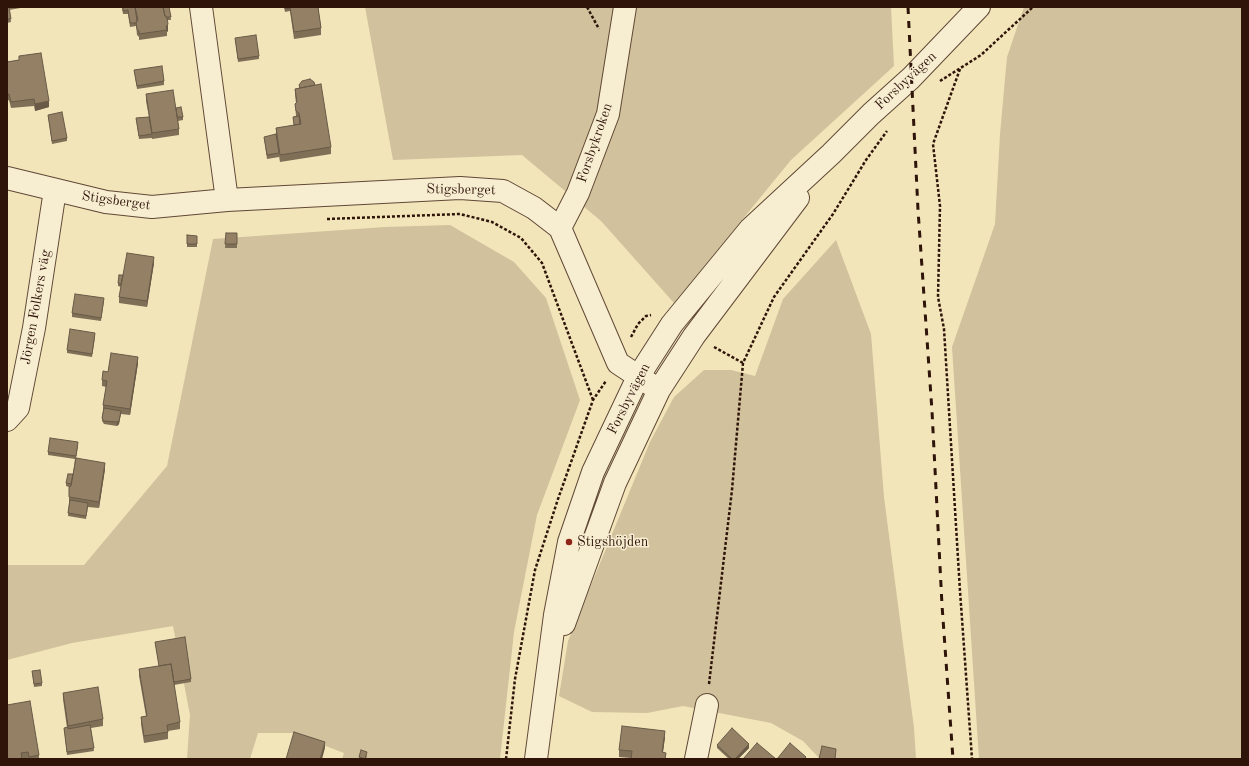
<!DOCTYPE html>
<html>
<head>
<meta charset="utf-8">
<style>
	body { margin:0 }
	#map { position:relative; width:1249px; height:766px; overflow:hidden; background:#f2e5ba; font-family:"Old Standard TT",serif }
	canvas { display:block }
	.frame { position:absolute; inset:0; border:8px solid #2f1409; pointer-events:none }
</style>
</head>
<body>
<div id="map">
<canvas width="1249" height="766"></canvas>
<div class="frame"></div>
</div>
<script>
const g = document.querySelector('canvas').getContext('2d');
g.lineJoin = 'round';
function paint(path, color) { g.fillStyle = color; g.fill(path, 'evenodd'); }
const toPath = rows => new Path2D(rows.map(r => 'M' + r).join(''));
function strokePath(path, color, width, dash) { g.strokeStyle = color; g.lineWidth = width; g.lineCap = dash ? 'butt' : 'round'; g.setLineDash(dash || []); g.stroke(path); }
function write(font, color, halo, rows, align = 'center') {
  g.font = font + ' "Old Standard TT",serif'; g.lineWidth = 3; g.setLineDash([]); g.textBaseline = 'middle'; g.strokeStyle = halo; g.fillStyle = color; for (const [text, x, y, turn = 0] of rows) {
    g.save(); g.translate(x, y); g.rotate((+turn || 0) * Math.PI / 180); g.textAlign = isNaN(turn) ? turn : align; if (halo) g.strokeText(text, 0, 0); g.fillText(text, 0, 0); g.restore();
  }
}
const green = toPath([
	[365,7,891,7,894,66,791,160,674,303,601,221,522,155,393,160],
	[1024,7,1242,7,1242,759,979,759,952,347,995,224,1000,134,1007,57],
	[450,225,514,262,546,298,580,400,537,515,514,632,500,759,342,759,344,753,292,733,258,733,250,759,187,759,190,715,173,626,72,643,7,660,7,565,84,565,167,466,213,239,385,227],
	[836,240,871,334,884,497,914,728,916,759,820,759,803,741,771,723,683,706,647,713,592,712,559,696,568,641,650,442,674,397,704,370,731,370,755,376,783,299]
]);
const path = toPath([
	[587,7,599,29],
	[960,69,933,144,940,206,938,297,944,329,960,591,972,759],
	[940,81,981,55,1033,7],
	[327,219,460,214,492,222,521,238,542,263,593,400],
	[631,337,638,324,646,316,651,315],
	[714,347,743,363],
	[709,684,732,490,743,363,774,297,833,214,866,160,887,131],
	[506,759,515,679,535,570,558,499,593,400,606,381]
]);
const minor = toPath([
	[201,7,227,200],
	[7,178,106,202,152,207,227,200,460,188,503,191,534,208,560,228,618,363,659,390],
	[560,228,578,193,608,114,625,7],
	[7,420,18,408,34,328,55,190],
	[564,624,615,483,659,390,694,336,798,198],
	[536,759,555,615,569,542,593,472,638,377,672,324,750,229,831,154,871,114,911,78,979,7],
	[696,759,707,705]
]);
const rail = toPath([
	[908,7,918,210,932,411,942,605,953,759]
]);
const wall = toPath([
	[7,7,26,7,9,10,11,22,7,23],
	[122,7,169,7,171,20,167,20,168,31,167,32,167,36,139,40,139,37,137,35,136,26,130,27,128,14,123,14],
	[284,7,318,7,321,28,321,35,294,39,290,11,285,12],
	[235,38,259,56,259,59,238,62],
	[19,56,49,107,35,111,34,106,11,108,9,100,7,101,7,62,19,60],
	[134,70,164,81,164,85,137,89],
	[299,85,331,147,331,154,280,162,279,156,279,157,267,159,264,137,276,135,276,128,294,125,293,117,296,116,295,104,296,103,295,95,295,89,299,88],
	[146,94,176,108,183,117,183,120,178,121,179,129,179,135,152,139,152,138,139,139,136,118,149,117,146,101],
	[48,115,67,138,67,141,52,144],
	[226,233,237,233,237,248,225,248],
	[187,235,197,236,197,247,187,247],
	[154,263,147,307,119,303,119,297,121,287,118,286,118,283,123,275],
	[104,301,101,321,72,317,72,313],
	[95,337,92,357,67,353,67,350],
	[138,363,130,415,121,414,119,424,117,426,104,424,102,421,102,418,103,411,103,405,106,387,102,386,102,380,108,372],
	[78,446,76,458,105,469,99,508,88,507,86,519,68,516,69,503,69,487,66,486,66,483,73,474,75,459,48,455,48,452],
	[155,642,191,679,191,682,174,685,180,722,180,729,168,731,168,739,144,743,141,724,141,717,146,716,139,676,139,669,159,666],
	[32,671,42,683,42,686,34,687],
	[63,693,103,719,103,726,91,728,94,751,67,755,64,728,67,728,63,699],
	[7,705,39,755,39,759,28,759,28,758,22,759,7,759],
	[665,737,663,752,666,759,631,758,619,757,619,750],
	[717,745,749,748,738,759,729,759,717,748],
	[367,755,366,759,359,759,359,757]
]);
const shadedWall = toPath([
	[168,24,168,31,167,32,166,27],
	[49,101,49,107,35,111,35,104],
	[154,257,154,263,147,307,147,301],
	[138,357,138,363,130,415,130,409],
	[121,411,119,424,117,426,117,422],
	[105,463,105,469,99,508,99,502],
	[665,731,665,737,662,759,662,752],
	[325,742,325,748,322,759,320,759],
	[749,744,749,748,738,759,735,759]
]);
const building = toPath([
	[7,7,9,7,11,19,7,19,7,7],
	[123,7,135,7,137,21,136,23,130,23,128,10,123,11,123,7],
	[135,7,163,7,165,16,167,18,168,24,166,27,167,30,139,34,139,31,137,29,136,22,138,20,135,7],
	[163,7,169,7,171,17,166,17,165,16,163,7],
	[285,7,290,7,290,8,285,9,285,7],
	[290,7,318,7,321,28,294,32,290,7],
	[256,35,259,56,238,59,235,38,256,35],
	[41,53,49,101,35,104,34,99,11,102,9,94,7,94,7,62,19,60,19,56,41,53],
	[162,66,164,81,137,86,134,70,162,66],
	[310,79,314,82,315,85,300,88,299,85,302,81,310,79],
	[321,84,331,147,280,155,276,128,301,124,299,113,296,111,295,104,297,102,295,89,321,84],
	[173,90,179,129,152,133,146,94,173,90],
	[181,107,183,117,177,117,176,108,181,107],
	[62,112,67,138,52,141,48,115,62,112],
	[299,116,300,124,294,125,293,117,299,116],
	[149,117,152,134,139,136,136,118,149,117],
	[276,134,279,153,267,155,264,137,276,134],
	[226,233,237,233,237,244,225,244,226,233],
	[187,235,197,236,197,244,187,244,187,235],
	[127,253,154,257,147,301,119,297,127,253],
	[119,275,123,275,121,284,118,283,119,275],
	[75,294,104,298,101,318,72,313,75,294],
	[70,329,95,333,92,354,67,350,70,329],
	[111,353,138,357,130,409,103,405,107,381,102,380,103,371,108,372,111,353],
	[104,408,121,411,119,421,117,422,104,421,102,418,104,408],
	[50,438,78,442,76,456,48,452,50,438],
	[76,458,105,463,99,502,69,497,69,487,71,486,76,458],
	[68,474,73,474,71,484,66,483,68,474],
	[70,500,88,503,86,516,68,513,70,500],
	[185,637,191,679,174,682,171,664,159,666,155,642,185,637],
	[171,664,180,722,167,725,168,732,144,736,141,717,147,716,139,669,171,664],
	[40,670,42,683,34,684,32,671,40,670],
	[98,687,103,719,68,726,63,693,98,687],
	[30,701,39,755,29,757,28,752,21,753,22,758,17,759,7,759,7,705,30,701],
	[90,725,94,748,67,752,64,728,68,727,68,729,90,725],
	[622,726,665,731,662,752,666,753,665,759,631,759,632,751,619,750,622,726],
	[732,728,749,744,735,759,732,759,717,745,732,728],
	[294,732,325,742,320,759,286,759,294,732],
	[757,743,776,759,743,759,757,743],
	[790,743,806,757,804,759,777,759,790,743],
	[822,746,836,749,835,759,819,759,822,746],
	[361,750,367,752,365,759,359,757,361,750]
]);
const markers = [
	[569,542,4,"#8f2418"]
];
const streetNames = [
	["Forsbyvägen",906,81,-43],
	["Forsbykroken",595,143,-71],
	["Stigsberget",461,190,1],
	["Stigsberget",116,201,8],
	["Jörgen Folkers väg",36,307,-80],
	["Forsbyvägen",629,399,-63]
];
const poiNames = [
	["Stigshöjden",577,542]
];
paint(green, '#d1c19c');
strokePath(minor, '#604835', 24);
strokePath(path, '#2f1409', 2.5, [3, 2]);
strokePath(minor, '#f7eed2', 22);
strokePath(rail, '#2f1409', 3, [7, 7]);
paint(wall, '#7f6f57');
paint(shadedWall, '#685a47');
paint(building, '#948165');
strokePath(building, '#685a47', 1);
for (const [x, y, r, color] of markers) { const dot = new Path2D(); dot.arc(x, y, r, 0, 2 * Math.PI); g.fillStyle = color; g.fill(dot); strokePath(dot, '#f7eed2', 1.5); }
write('14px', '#2f1409', '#f7eed2', streetNames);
write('14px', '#2f1409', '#f7eed2', poiNames, 'left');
</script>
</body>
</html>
